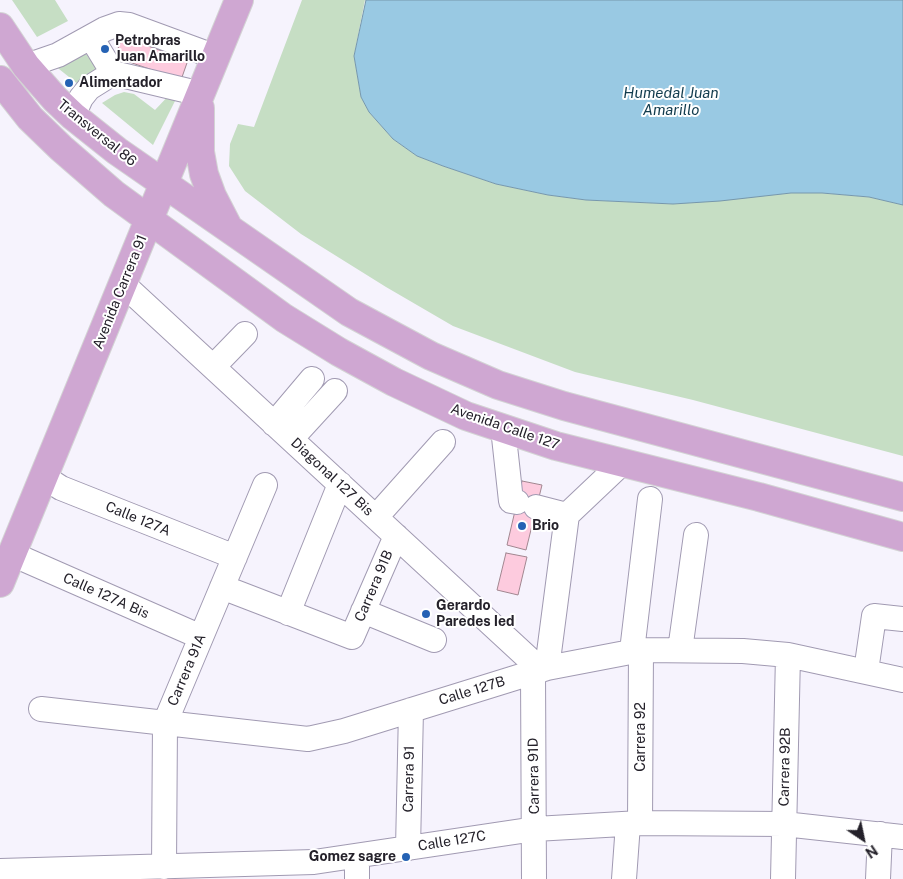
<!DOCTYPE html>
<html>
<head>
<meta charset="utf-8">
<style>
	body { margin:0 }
	#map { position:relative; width:903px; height:879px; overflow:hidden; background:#f6f3fd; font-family:"Public Sans",sans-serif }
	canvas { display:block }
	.north { position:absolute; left:838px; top:814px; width:50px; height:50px; -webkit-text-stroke:4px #fff; paint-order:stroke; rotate:146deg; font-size:14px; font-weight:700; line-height:20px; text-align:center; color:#24212a }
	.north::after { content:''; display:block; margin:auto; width:18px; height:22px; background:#24212a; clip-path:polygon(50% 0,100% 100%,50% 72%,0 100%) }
</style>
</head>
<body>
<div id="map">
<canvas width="903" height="879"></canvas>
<div class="north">N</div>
</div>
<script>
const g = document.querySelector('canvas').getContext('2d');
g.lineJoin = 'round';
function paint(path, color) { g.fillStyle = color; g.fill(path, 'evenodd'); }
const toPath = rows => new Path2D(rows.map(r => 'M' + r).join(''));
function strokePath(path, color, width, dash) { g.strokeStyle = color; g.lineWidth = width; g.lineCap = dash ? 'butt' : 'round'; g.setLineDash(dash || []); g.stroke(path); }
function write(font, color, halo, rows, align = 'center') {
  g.font = font + ' "Public Sans",sans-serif'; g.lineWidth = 4; g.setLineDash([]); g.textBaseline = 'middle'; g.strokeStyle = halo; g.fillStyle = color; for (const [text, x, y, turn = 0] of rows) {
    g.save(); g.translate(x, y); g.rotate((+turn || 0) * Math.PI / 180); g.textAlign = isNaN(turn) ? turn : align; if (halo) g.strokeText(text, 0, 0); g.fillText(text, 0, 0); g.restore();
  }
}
const green = toPath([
	[12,0,55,0,68,21,37,37],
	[302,0,365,0,354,56,361,97,369,112,393,139,417,156,443,166,496,184,548,195,586,200,673,204,791,193,822,193,869,197,903,205,903,456,693,400,575,372,453,326,386,287,301,234,245,191,229,166,230,144,238,124,254,127],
	[86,54,100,72,79,85,54,65,70,57],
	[124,92,134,94,155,110,172,92,178,95,153,145,102,103,115,95]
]);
const water = toPath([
	[366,0,903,0,903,205,869,197,822,193,791,193,720,201,673,204,586,200,548,195,496,184,443,166,417,156,393,139,369,112,361,97,354,56,366,0]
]);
const building = toPath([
	[122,37,188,60,181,80,115,57,122,37],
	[522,481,542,485,526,550,507,545,522,481],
	[506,553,527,557,518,595,497,590,506,553]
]);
const minor = toPath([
	[91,37,113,73],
	[26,66,58,55,105,29,119,24,129,25,216,57],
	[73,116,81,98,89,88,113,73,201,94],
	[123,284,541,670],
	[213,367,245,334],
	[274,424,312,379],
	[503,428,511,501,517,502],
	[291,439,335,391],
	[44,477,61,488,235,557],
	[536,507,567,515],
	[376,517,443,442],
	[12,554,201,637],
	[222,587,352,637,396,536],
	[363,611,434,640],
	[288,613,340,484],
	[680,650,696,535],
	[632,651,650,499],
	[547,668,567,515,623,462],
	[866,671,874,616,903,619],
	[533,672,534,879],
	[41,709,308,739,344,731,547,668,641,650,743,651,788,655,903,680],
	[640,823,641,650],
	[408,848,411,710],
	[164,867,165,723,265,485],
	[0,871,314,862,535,829,640,823,784,824,903,837],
	[357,879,357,856],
	[624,879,628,824],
	[783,879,788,655],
	[878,879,880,834]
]);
const major = toPath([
	[0,27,26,66,55,99,73,116,117,151,349,312,431,356,498,385,564,406,903,497],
	[0,80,30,118,61,148,114,194,284,318,339,352,394,382,466,416,556,446,759,497,903,537],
	[200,108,200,152,204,174,212,196,228,227],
	[0,583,239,0]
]);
const markers = [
	[105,49,5,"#2562b4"],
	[69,83,5,"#2562b4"],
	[522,526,5,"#2562b4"],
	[426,614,5,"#2562b4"],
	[406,857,5,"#2562b4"]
];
const poiNames = [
	["Petrobras",115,41],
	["Juan Amarillo",115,57],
	["Alimentador",79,83],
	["Brio",532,526],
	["Gerardo",436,606],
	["Paredes Ied",436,622],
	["Gomez sagre",396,857,"right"]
];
const streetNames = [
	["Transversal 86",97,133,39],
	["Avenida Carrera 91",120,292,-68],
	["Avenida Calle 127",505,427,19],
	["Diagonal 127 Bis",332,477,43],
	["Calle 127A",138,519,22],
	["Carrera 91B",374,586,-67],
	["Calle 127A Bis",106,596,24],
	["Carrera 91A",187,670,-67],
	["Calle 127B",472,691,-17],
	["Carrera 92",641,737,-90],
	["Carrera 92B",785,767,-89],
	["Carrera 91D",534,776,-91],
	["Carrera 91",409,779,-89],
	["Calle 127C",452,841,-9]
];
const waterNames = [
	["Humedal Juan",671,93],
	["Amarillo",671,110]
];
paint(green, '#c6dec4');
paint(water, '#99c9e3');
strokePath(water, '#7697ac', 1);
paint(building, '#fdcbde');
strokePath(building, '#a18690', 1);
strokePath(minor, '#a19ab2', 26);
strokePath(major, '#d3d3d4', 30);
strokePath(minor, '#fff', 24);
strokePath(major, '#cfa7d2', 28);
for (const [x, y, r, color] of markers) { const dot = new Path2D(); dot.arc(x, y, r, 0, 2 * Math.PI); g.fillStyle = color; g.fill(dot); strokePath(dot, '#fff', 2); }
write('bold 14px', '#24212a', '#fff', poiNames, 'left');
write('14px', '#24212a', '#fff', streetNames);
write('italic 15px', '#123c4e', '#fff', waterNames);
</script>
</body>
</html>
